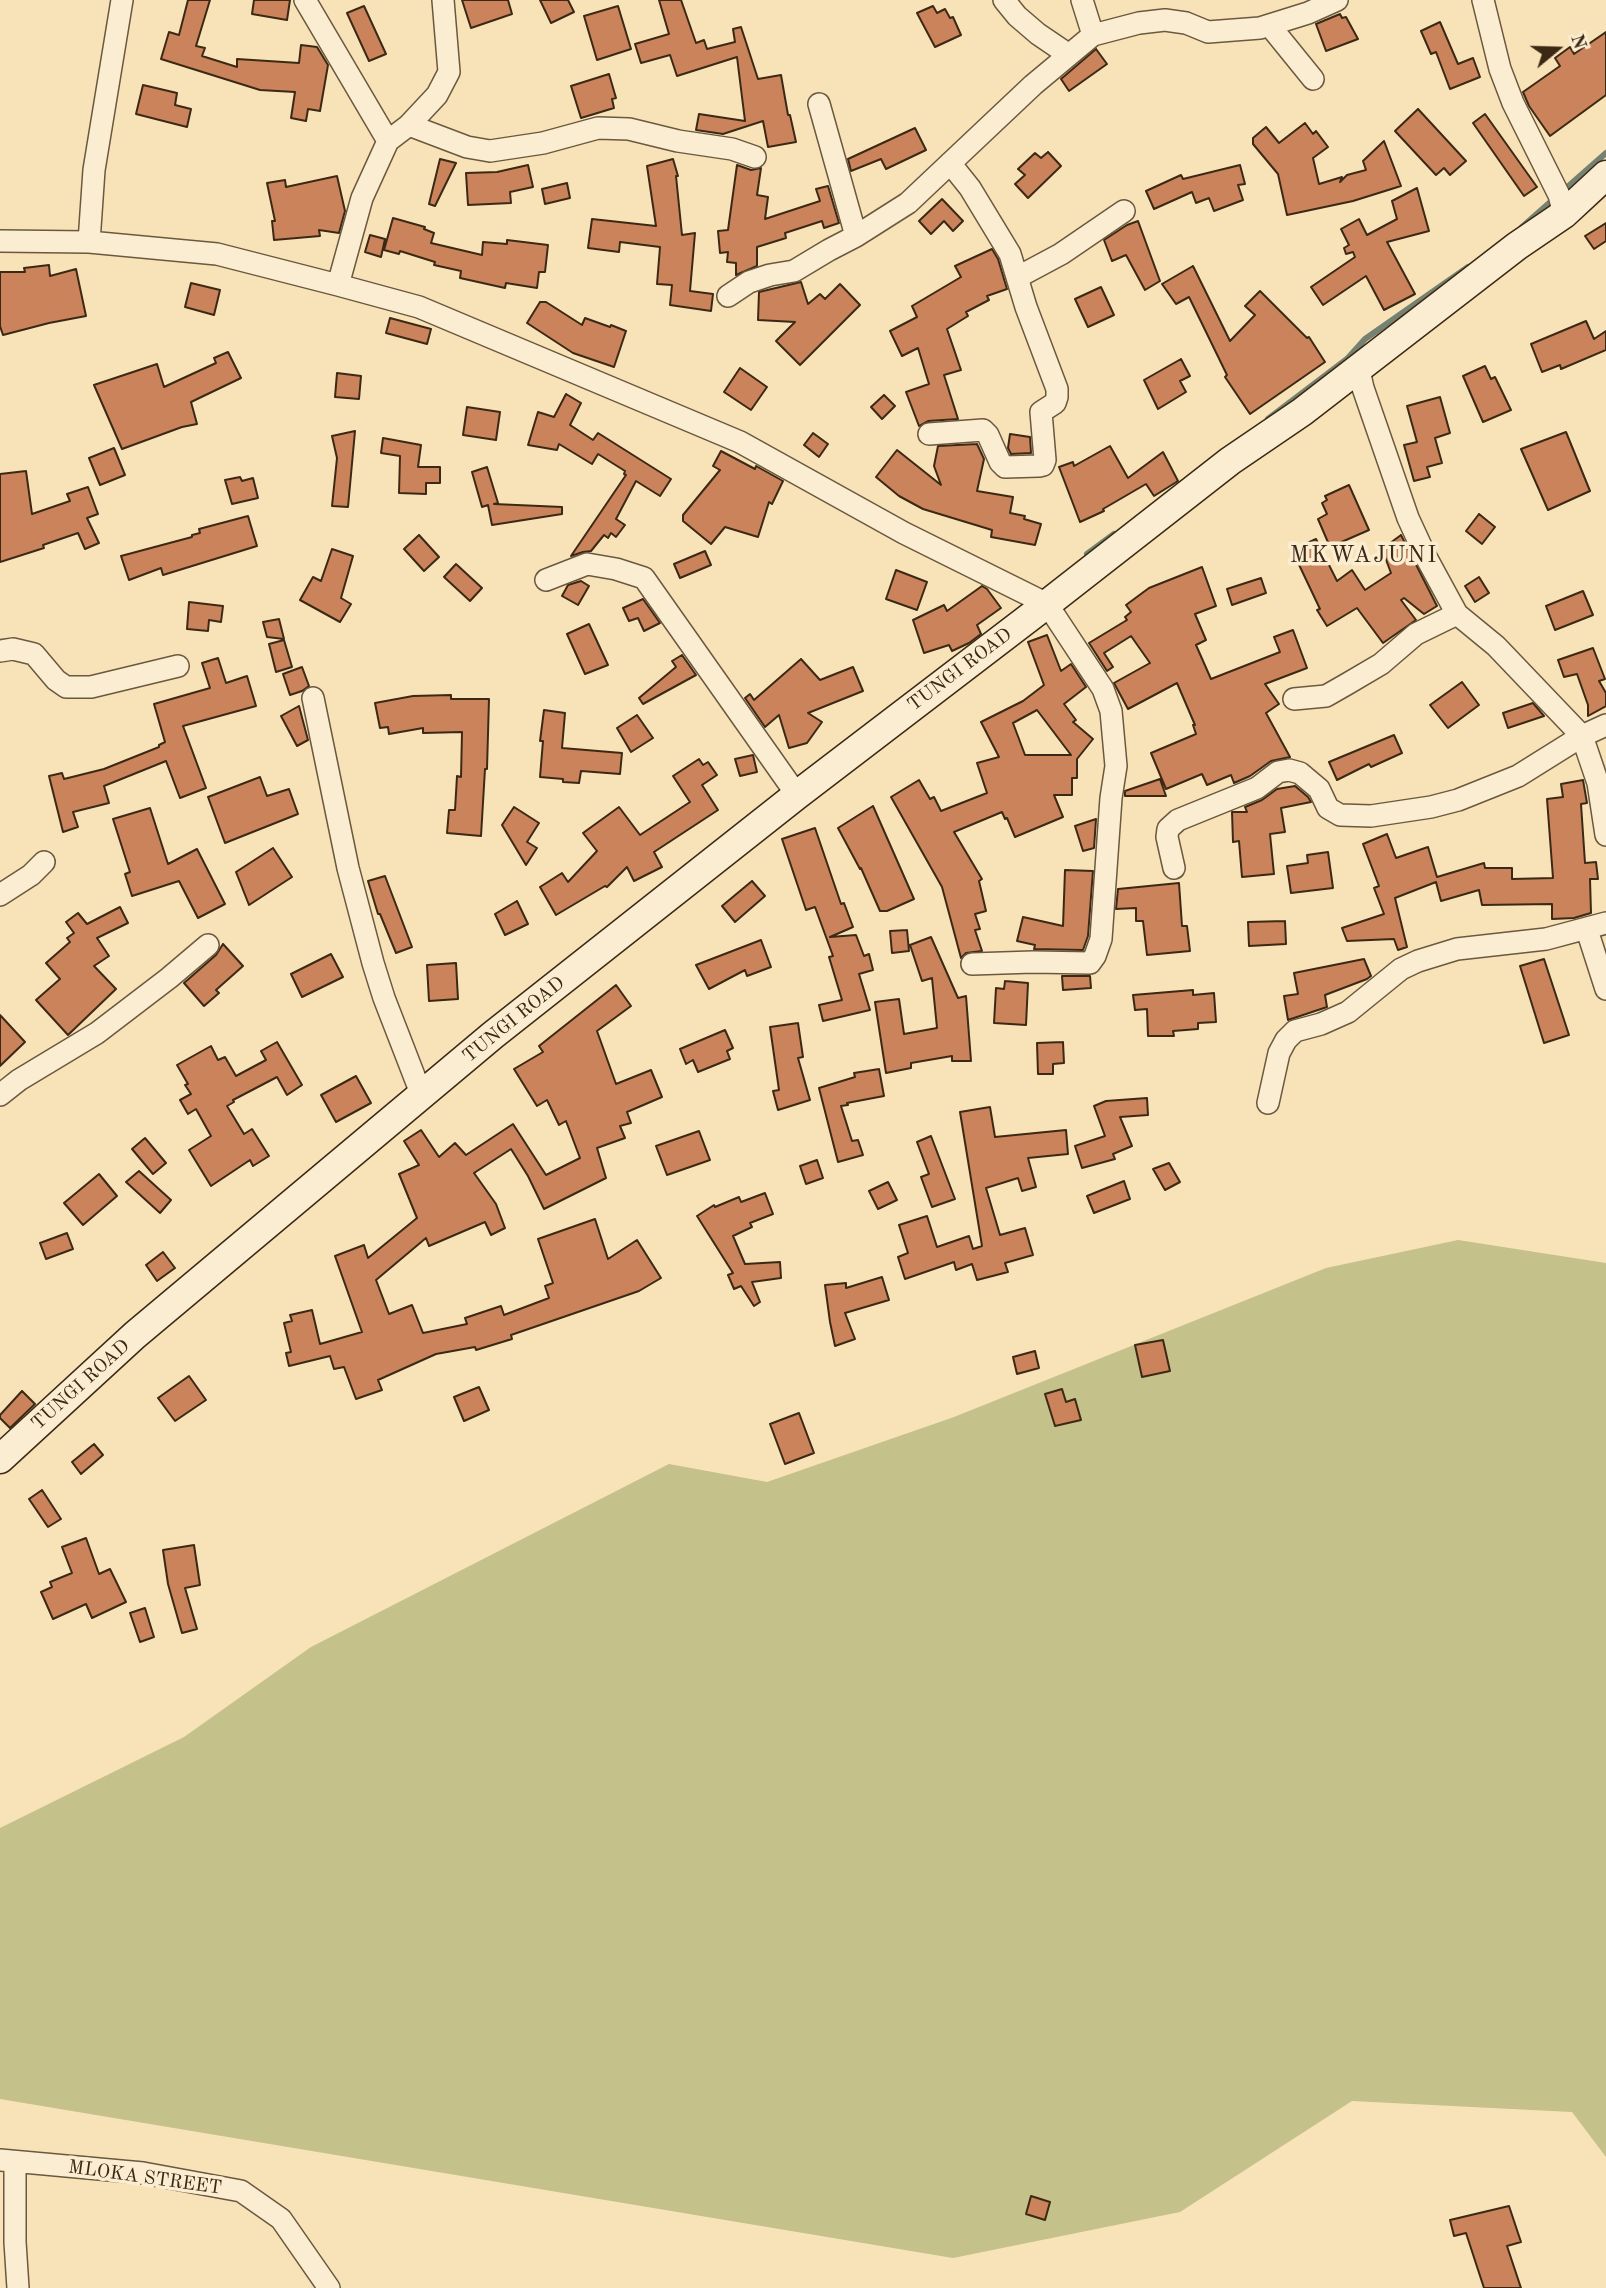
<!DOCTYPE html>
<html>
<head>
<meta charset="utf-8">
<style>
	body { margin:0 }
	#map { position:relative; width:1606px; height:2288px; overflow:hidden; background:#f8e3b8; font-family:"Old Standard TT",serif }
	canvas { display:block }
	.north { position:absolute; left:1522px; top:14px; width:70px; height:70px; -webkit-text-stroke:5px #faedd1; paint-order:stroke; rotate:71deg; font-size:19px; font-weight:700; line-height:28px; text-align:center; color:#3c2915 }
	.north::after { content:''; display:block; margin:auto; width:24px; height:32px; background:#3c2915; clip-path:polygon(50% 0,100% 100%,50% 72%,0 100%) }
</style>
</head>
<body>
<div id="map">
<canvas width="1606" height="2288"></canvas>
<div class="north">N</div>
</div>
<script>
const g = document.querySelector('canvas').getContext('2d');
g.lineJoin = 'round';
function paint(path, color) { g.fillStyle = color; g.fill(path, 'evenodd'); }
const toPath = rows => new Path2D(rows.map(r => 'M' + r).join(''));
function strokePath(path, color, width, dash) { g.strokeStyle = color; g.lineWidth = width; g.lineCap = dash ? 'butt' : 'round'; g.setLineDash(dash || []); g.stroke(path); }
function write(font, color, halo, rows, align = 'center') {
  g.font = font + ' "Old Standard TT",serif'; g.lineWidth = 7; g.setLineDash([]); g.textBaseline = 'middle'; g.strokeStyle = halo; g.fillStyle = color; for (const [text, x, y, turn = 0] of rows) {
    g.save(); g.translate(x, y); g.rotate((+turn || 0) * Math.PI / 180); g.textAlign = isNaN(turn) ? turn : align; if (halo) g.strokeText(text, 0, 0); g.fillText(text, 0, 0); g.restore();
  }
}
const green = toPath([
	[1458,1240,1606,1263,1606,2157,1572,2112,1352,2101,1180,2212,953,2258,0,2099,0,1828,184,1737,311,1647,669,1464,767,1482,954,1417,1326,1268]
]);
const stream = toPath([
	[1522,227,1606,153],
	[1268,419,1347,359,1365,339,1468,267],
	[1087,554,1114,534]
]);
const building = toPath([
	[188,0,210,0,196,46,205,48,202,56,237,67,237,59,299,63,301,45,317,47,328,65,320,111,308,109,306,121,291,118,295,92,260,90,161,59,169,32,179,35,188,0],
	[254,0,290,0,287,20,252,14,254,0],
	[462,0,508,0,512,14,471,28,462,0],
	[540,0,568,0,574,12,551,23,540,0],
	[659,0,681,0,696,43,704,40,707,49,735,42,733,29,741,27,758,79,781,75,788,115,790,115,796,142,768,147,763,121,723,134,696,130,699,114,745,121,737,57,677,76,670,55,641,63,635,44,669,34,659,0],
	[364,6,386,54,369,61,347,13,364,6],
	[618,6,631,49,597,60,584,16,618,6],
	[933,6,937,13,945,9,950,18,953,17,961,35,935,47,917,13,933,6],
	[1340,14,1342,18,1346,17,1358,39,1326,51,1316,24,1340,14],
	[1440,22,1458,64,1473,58,1480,77,1450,89,1436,52,1431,54,1421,31,1440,22],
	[1606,32,1606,95,1550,136,1529,106,1523,92,1560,66,1555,58,1570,47,1574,54,1606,32],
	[1096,49,1107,64,1069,91,1061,79,1096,49],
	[609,74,616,98,612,99,614,108,581,118,571,86,609,74],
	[143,85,177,93,175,105,191,109,187,127,136,114,143,85],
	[1418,109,1466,161,1450,175,1444,168,1436,175,1395,131,1418,109],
	[1485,114,1537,187,1524,196,1473,123,1485,114],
	[1305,123,1313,134,1316,131,1328,147,1313,158,1319,184,1342,177,1340,182,1347,175,1366,170,1363,161,1384,141,1401,186,1353,201,1287,215,1278,174,1253,144,1253,138,1266,127,1279,143,1305,123],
	[915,128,926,150,886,169,881,159,851,171,848,159,915,128],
	[1048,152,1061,166,1028,198,1015,184,1025,175,1018,169,1035,153,1041,158,1048,152],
	[440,159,456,163,435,206,429,204,440,159],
	[673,159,678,176,676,176,682,235,695,233,690,291,713,294,711,311,670,305,672,285,657,284,660,247,620,242,619,252,588,248,592,219,656,226,647,166,673,159],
	[528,165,533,187,510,192,511,203,468,205,466,173,497,172,528,165],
	[737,165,751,170,761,168,757,195,768,197,765,219,820,201,816,189,828,186,839,223,824,228,822,221,785,233,786,238,757,247,757,266,736,275,736,263,727,262,728,252,720,253,718,231,728,230,737,165],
	[1240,165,1245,184,1238,185,1243,200,1214,211,1209,198,1196,203,1192,192,1154,209,1146,191,1181,175,1183,179,1240,165],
	[337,176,345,211,339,233,319,230,320,236,274,240,272,221,275,221,267,183,285,180,286,187,337,176],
	[567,183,570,198,545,204,542,189,567,183],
	[1417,188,1429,231,1387,242,1415,294,1384,310,1366,276,1323,305,1311,287,1355,257,1353,252,1346,254,1344,248,1349,245,1341,229,1359,219,1367,235,1397,219,1392,201,1417,188],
	[942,199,963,221,953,231,944,221,931,234,919,221,942,199],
	[393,218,425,227,424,229,434,233,431,243,482,255,483,242,507,244,507,240,548,245,545,272,539,272,537,288,506,283,505,288,460,278,461,271,434,265,435,262,400,251,399,254,384,250,393,218],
	[1138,221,1160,281,1145,290,1126,255,1112,261,1104,240,1127,225,1138,221],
	[1606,223,1606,241,1594,249,1585,236,1606,223],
	[370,235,385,239,381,257,365,252,370,235],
	[992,249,998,259,1007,289,987,296,989,300,966,312,968,316,947,329,961,370,944,375,958,419,928,421,919,426,906,392,929,384,918,348,902,356,890,331,917,317,912,306,961,277,955,266,992,249],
	[49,265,50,276,76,269,86,316,49,323,3,335,0,326,0,272,25,272,24,268,49,265],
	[1193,266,1230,341,1255,315,1245,306,1260,291,1307,338,1309,337,1325,362,1250,414,1225,377,1227,375,1189,297,1176,304,1162,284,1193,266],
	[801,282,808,304,820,294,825,299,840,284,860,305,800,365,776,341,795,322,758,320,759,292,801,282],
	[191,283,220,290,214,315,185,307,191,283],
	[1101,287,1114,315,1088,327,1075,299,1101,287],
	[540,302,546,302,582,325,585,318,610,327,611,325,626,331,614,367,573,353,527,323,540,302],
	[390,318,431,329,427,344,386,333,390,318],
	[1586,321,1594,339,1606,331,1606,350,1561,369,1560,365,1542,372,1531,344,1586,321],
	[228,352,241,378,191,402,197,424,182,427,122,449,94,385,157,364,164,387,216,363,214,358,228,352],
	[1181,359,1190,376,1180,381,1186,392,1158,409,1144,380,1181,359],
	[1485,366,1491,379,1495,377,1511,410,1483,422,1463,376,1485,366],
	[740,368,767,387,751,410,724,392,740,368],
	[337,373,361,376,359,399,335,397,337,373],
	[566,394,581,403,570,425,593,440,598,433,671,479,660,496,636,481,616,519,625,525,616,537,611,533,608,538,604,535,591,551,583,552,571,556,626,475,624,474,625,471,598,454,592,464,559,444,557,450,528,445,538,412,554,417,566,394],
	[884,395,895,406,882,419,871,407,884,395],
	[1440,397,1450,433,1435,438,1442,463,1427,467,1430,477,1414,481,1404,445,1417,442,1407,406,1440,397],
	[467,407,500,412,496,440,463,435,467,407],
	[355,431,348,507,332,506,337,458,332,436,355,431],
	[1566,432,1590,491,1548,510,1521,449,1566,432],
	[813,433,828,444,819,457,804,445,813,433],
	[1010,434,1030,437,1031,453,1011,454,1008,448,1010,434],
	[383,438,421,445,418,467,440,467,440,483,426,483,426,494,399,493,400,456,381,453,383,438],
	[977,444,984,459,977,491,1013,497,1010,513,1025,516,1024,519,1041,524,1035,545,991,537,992,530,923,509,899,496,876,477,897,450,941,485,934,466,938,446,977,444],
	[1110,446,1128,478,1163,452,1178,481,1154,496,1146,484,1103,509,1104,511,1080,522,1059,467,1073,462,1074,466,1110,446],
	[114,448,125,475,100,485,89,458,114,448],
	[721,451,755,469,756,466,783,481,772,504,769,502,758,537,725,527,711,544,683,521,683,515,720,470,713,466,721,451],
	[487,467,498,503,494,504,562,507,562,514,492,525,488,505,482,507,472,472,487,467],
	[26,471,32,514,70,501,67,494,88,487,98,514,87,518,99,543,85,549,78,533,43,545,44,548,0,562,0,474,26,471],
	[240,477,242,481,253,478,258,498,232,504,225,480,240,477],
	[1349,485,1369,530,1330,547,1318,519,1327,514,1322,503,1327,500,1325,496,1349,485],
	[1479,514,1495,527,1482,544,1466,531,1479,514],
	[248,516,257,546,163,575,161,568,129,580,121,556,192,537,192,535,200,533,199,529,248,516],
	[419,535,439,557,424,571,404,549,419,535],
	[1401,535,1437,606,1424,614,1404,598,1401,600,1416,620,1383,643,1357,608,1327,626,1317,610,1320,609,1292,550,1316,539,1337,581,1352,570,1365,590,1391,573,1382,549,1401,535],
	[332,549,353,556,341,598,351,604,340,622,300,600,313,577,321,581,332,549],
	[705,551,711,565,680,578,674,564,705,551],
	[456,564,482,588,470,601,444,577,456,564],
	[1202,567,1216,606,1195,614,1206,640,1196,645,1211,679,1280,652,1274,637,1293,630,1307,668,1265,684,1279,704,1266,713,1290,757,1271,761,1250,776,1234,783,1231,775,1207,785,1202,774,1166,789,1151,753,1196,734,1193,725,1195,725,1177,683,1128,709,1114,683,1150,663,1131,636,1104,653,1113,667,1107,671,1089,643,1127,620,1125,617,1131,612,1126,605,1149,588,1202,567],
	[896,570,927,582,917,610,886,599,896,570],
	[1479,577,1489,593,1475,602,1465,586,1479,577],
	[1261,578,1266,593,1232,605,1227,589,1261,578],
	[581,581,589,586,578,605,562,596,568,585,581,581],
	[982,586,987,589,1001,608,977,625,981,634,969,643,952,651,949,645,924,653,913,620,944,605,947,611,982,586],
	[1583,591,1593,615,1555,630,1546,606,1583,591],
	[643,599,660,623,644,631,638,618,629,621,623,608,643,599],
	[189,602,223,606,221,622,209,620,208,631,187,629,189,602],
	[279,619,284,639,267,637,263,622,279,619],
	[589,624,608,665,585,674,567,634,589,624],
	[1047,635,1061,671,1071,664,1086,687,1064,704,1076,720,1073,722,1093,739,1077,759,1077,778,1072,778,1072,795,1054,795,1063,817,1015,837,1007,818,1005,819,1002,812,954,832,982,879,979,881,986,911,975,914,980,929,975,930,982,951,966,953,961,958,942,887,891,797,919,780,930,799,934,797,941,811,987,793,977,763,999,757,981,722,1023,701,1044,685,1028,642,1047,635],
	[1037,710,1071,755,1025,755,1013,723,1037,710],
	[284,640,292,667,276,672,269,644,284,640],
	[1593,648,1605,679,1599,681,1606,693,1606,706,1588,716,1588,705,1577,674,1564,677,1558,660,1593,648],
	[682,655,696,675,643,704,639,698,676,667,672,661,682,655],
	[218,658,226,683,247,676,256,706,183,726,206,788,180,798,166,761,104,786,109,803,73,812,78,827,63,832,49,776,62,773,64,779,104,769,159,747,159,745,165,742,154,704,210,688,202,663,218,658],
	[801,659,820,680,853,667,863,691,808,713,822,722,807,743,789,748,779,715,765,727,745,698,750,694,754,700,801,659],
	[302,667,309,686,302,691,290,695,283,674,302,667],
	[1462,682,1479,705,1448,728,1430,705,1462,682],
	[451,695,451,699,489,699,487,769,485,769,481,836,447,833,449,810,455,810,457,776,461,777,462,732,423,733,423,728,389,734,388,727,380,728,375,703,413,696,451,695],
	[1533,703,1544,716,1508,728,1503,713,1533,703],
	[299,706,308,740,297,746,281,716,299,706],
	[544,710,565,713,562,748,622,753,620,774,581,771,579,783,563,782,563,779,540,777,543,741,540,741,544,710],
	[637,715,653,738,631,752,617,728,637,715],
	[1394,735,1402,753,1371,767,1369,764,1337,780,1329,762,1394,735],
	[753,755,757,772,740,776,735,759,753,755],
	[699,759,703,765,708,762,717,775,702,785,718,810,654,852,662,867,634,881,627,867,607,887,605,886,556,915,540,887,562,873,568,882,597,851,583,833,619,807,640,835,690,802,673,776,699,759],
	[260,777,267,796,289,789,298,814,225,843,208,797,260,777],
	[1160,779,1166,796,1125,796,1125,791,1160,779],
	[1583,780,1587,803,1581,804,1585,863,1596,862,1598,879,1590,879,1591,913,1574,918,1552,919,1552,904,1482,905,1479,890,1441,901,1436,882,1395,898,1407,947,1398,950,1394,939,1347,941,1342,928,1384,914,1374,888,1379,886,1363,844,1387,834,1396,858,1428,847,1437,877,1484,863,1485,868,1512,868,1512,879,1553,878,1547,799,1563,797,1561,784,1583,780],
	[1295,786,1308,797,1311,802,1281,808,1285,832,1270,834,1274,874,1242,877,1239,841,1233,842,1232,812,1247,812,1245,807,1262,800,1277,789,1295,786],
	[873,806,914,899,887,911,880,911,861,868,860,869,838,828,873,806],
	[514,807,539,823,527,842,537,848,526,865,502,825,514,807],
	[150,808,168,864,197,849,225,904,198,918,179,881,132,896,125,874,130,872,113,819,150,808],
	[1096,819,1094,848,1083,851,1075,826,1096,819],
	[815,828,841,904,844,903,853,927,830,937,856,935,864,956,869,954,873,970,859,974,870,1010,823,1021,819,1005,842,1000,829,957,833,956,815,907,806,910,782,839,815,828],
	[273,848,292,877,249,905,236,872,273,848],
	[1328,852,1333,888,1291,893,1287,866,1308,863,1307,855,1328,852],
	[1065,870,1093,871,1088,936,1083,950,1034,949,1035,945,1017,941,1023,917,1063,926,1065,870],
	[385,876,412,947,396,953,380,914,378,914,368,881,385,876],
	[752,881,765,896,735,922,722,906,752,881],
	[1179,883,1182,926,1187,926,1190,951,1147,955,1143,921,1136,921,1136,908,1116,909,1118,889,1179,883],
	[517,901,528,924,505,935,495,914,517,901],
	[120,907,128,923,97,938,109,956,94,966,116,989,68,1035,36,1000,60,979,46,963,70,942,67,938,74,933,66,922,78,913,87,924,120,907],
	[1285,921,1286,944,1249,946,1248,922,1285,921],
	[907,930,909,951,892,953,890,931,907,930],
	[931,937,958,998,966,996,971,1061,952,1061,952,1056,911,1063,911,1068,886,1073,875,1002,899,999,904,1034,937,1028,932,978,922,981,910,945,931,937],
	[761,940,771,967,747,976,745,970,709,989,696,965,761,940],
	[223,944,243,966,216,990,219,993,204,1006,184,983,216,955,223,944],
	[331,954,343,977,302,997,291,974,331,954],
	[1364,959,1371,976,1367,979,1325,995,1327,1007,1288,1020,1284,996,1298,994,1294,973,1364,959],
	[1544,959,1569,1035,1544,1043,1520,966,1544,959],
	[456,963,458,999,429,1001,427,965,456,963],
	[1062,976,1090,976,1091,988,1063,990,1062,976],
	[1005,981,1028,983,1026,1025,994,1023,996,988,1004,989,1005,981],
	[616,985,631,1006,597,1031,616,1084,651,1070,662,1097,627,1112,631,1123,620,1126,625,1138,597,1148,606,1178,544,1209,528,1176,511,1149,474,1173,496,1204,505,1228,491,1235,485,1222,429,1246,426,1238,376,1280,389,1314,412,1305,423,1333,467,1324,465,1318,501,1306,504,1315,549,1298,545,1286,553,1283,538,1239,595,1219,608,1259,637,1240,661,1278,639,1291,511,1335,512,1339,476,1350,475,1347,436,1354,378,1380,382,1390,356,1399,344,1367,334,1369,330,1356,289,1366,286,1353,291,1352,284,1323,292,1321,290,1315,312,1310,320,1344,362,1332,335,1256,364,1245,368,1258,417,1218,399,1174,419,1165,404,1141,421,1130,439,1157,455,1143,466,1155,513,1124,546,1175,580,1158,566,1121,559,1125,547,1100,537,1106,514,1069,543,1052,539,1046,616,985],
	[1193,990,1193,995,1214,993,1216,1022,1198,1023,1198,1029,1173,1031,1174,1036,1148,1036,1147,1009,1135,1010,1133,995,1193,990],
	[0,1015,25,1042,0,1066,0,1015],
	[798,1023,803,1057,798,1058,810,1100,778,1110,773,1091,779,1090,770,1027,798,1023],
	[725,1030,733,1048,727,1051,730,1059,698,1072,693,1060,686,1064,680,1049,725,1030],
	[277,1042,302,1085,287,1095,277,1077,233,1100,234,1102,227,1106,244,1134,252,1129,269,1156,253,1166,250,1160,211,1186,189,1150,211,1136,196,1109,188,1114,180,1100,191,1094,185,1085,188,1084,177,1065,211,1046,218,1060,225,1057,236,1076,266,1060,261,1051,277,1042],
	[1063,1042,1064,1063,1053,1064,1053,1074,1038,1074,1037,1043,1063,1042],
	[879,1069,884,1096,847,1103,848,1105,841,1106,852,1141,858,1140,863,1155,838,1162,819,1088,855,1077,854,1073,879,1069],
	[356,1076,371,1103,336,1122,321,1095,356,1076],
	[1147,1098,1148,1115,1120,1117,1132,1146,1113,1154,1115,1159,1082,1168,1075,1146,1105,1136,1094,1106,1106,1101,1147,1098],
	[990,1107,995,1137,1066,1130,1068,1154,1028,1158,1036,1187,1022,1191,1018,1178,986,1188,1000,1235,1025,1228,1033,1255,1005,1263,1008,1272,977,1280,972,1264,956,1270,954,1262,905,1279,898,1257,908,1253,899,1225,927,1216,937,1247,969,1236,973,1249,982,1246,960,1112,990,1107],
	[699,1131,710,1160,667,1175,656,1146,699,1131],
	[931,1136,955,1199,932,1207,921,1177,929,1174,917,1142,931,1136],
	[145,1138,166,1163,153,1174,132,1149,145,1138],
	[817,1160,823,1178,806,1184,800,1166,817,1160],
	[1169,1163,1180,1182,1165,1190,1153,1169,1169,1163],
	[139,1171,171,1200,160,1213,126,1182,139,1171],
	[99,1174,117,1196,83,1225,64,1203,99,1174],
	[1124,1181,1130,1199,1094,1213,1087,1196,1124,1181],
	[888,1182,897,1200,878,1209,869,1191,888,1182],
	[765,1193,773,1214,750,1223,752,1227,733,1236,745,1264,780,1262,781,1278,752,1282,760,1302,754,1306,741,1286,734,1289,728,1275,733,1273,697,1216,714,1205,715,1207,739,1197,741,1202,765,1193],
	[67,1233,73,1249,46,1259,40,1243,67,1233],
	[163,1252,175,1268,157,1281,146,1265,163,1252],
	[882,1277,889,1300,845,1313,855,1339,835,1346,830,1322,825,1285,846,1283,846,1288,882,1277],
	[1163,1340,1170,1371,1142,1377,1135,1345,1163,1340],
	[1035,1351,1039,1368,1017,1374,1013,1357,1035,1351],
	[189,1376,206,1400,175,1421,158,1398,189,1376],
	[479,1387,489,1410,464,1421,454,1397,479,1387],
	[1062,1389,1066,1402,1075,1399,1081,1420,1055,1426,1045,1394,1062,1389],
	[22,1391,35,1404,10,1428,0,1418,0,1415,22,1391],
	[799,1413,814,1453,785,1464,770,1424,799,1413],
	[94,1444,103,1455,81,1474,72,1462,94,1444],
	[42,1490,61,1519,48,1527,29,1499,42,1490],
	[86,1538,99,1574,110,1569,126,1602,92,1618,86,1604,53,1619,41,1592,52,1587,50,1582,72,1573,62,1547,86,1538],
	[194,1545,200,1585,185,1588,197,1629,182,1633,168,1584,163,1550,194,1545],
	[145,1608,154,1637,140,1642,130,1613,145,1608],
	[1031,2196,1050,2202,1045,2220,1026,2214,1031,2196],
	[1509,2206,1521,2242,1507,2246,1521,2288,1484,2288,1466,2233,1454,2236,1450,2220,1509,2206]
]);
const minor = toPath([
	[305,0,388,141],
	[1004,0,1017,16,1038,34,1069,55],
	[1082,0,1093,35],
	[1483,0,1500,69,1513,103,1559,195,1564,214],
	[1270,26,1313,79],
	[819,104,856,236],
	[409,125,467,147,490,151,543,143,598,128,629,129,678,141,732,149,755,157],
	[0,241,89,242,217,254,338,285,419,307,740,442,904,533,1047,604,1103,689,1111,711,1116,766,1111,798,1101,939,1095,956,1090,963,1033,962,972,964],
	[89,242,94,170,122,0],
	[1018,277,1061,254,1124,211],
	[338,285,362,198,388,141,409,125,437,95,449,72,443,0],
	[728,296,749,282,770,275,794,271,829,250,856,236,908,203,1033,85,1093,35,1139,23,1165,20,1186,23,1208,32,1260,28,1308,13,1337,0],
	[1359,370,1363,388,1408,518,1426,557,1457,614,1496,646,1582,736,1598,783,1606,835],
	[929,434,983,430,988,435,1000,462,1005,467,1039,466,1043,465,1045,460,1041,412,1055,403,1057,397,1057,389,1026,307,1010,254,970,188,950,163],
	[546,580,587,564,616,569,644,578,797,795],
	[0,651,13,649,34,654,56,680,66,687,91,687,178,666],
	[313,698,348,868,373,963,384,998,422,1096],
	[1294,699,1326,696,1347,684,1381,664,1416,634,1457,614],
	[1174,868,1167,837,1168,829,1178,820,1257,788,1278,772,1289,770,1300,773,1319,789,1328,808,1340,815,1371,816,1431,807,1458,800,1518,776,1582,736,1606,725],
	[0,895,31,875,44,862],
	[1587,930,1606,989],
	[0,1095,19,1080,97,1033,169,978,208,945],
	[1268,1103,1279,1053,1286,1040,1295,1031,1321,1024,1348,1012,1401,969,1418,961,1457,949,1546,939,1606,923],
	[0,2160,143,2173,241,2191,281,2219,329,2288],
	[15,2162,15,2242,18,2288]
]);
const secondary = toPath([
	[0,1459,135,1335,493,1035,797,795,1047,604,1230,461,1302,412,1517,246,1564,214,1606,175]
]);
const streetNames = [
	["TUNGI ROAD",960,670,-37],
	["TUNGI ROAD",514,1020,-39],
	["TUNGI ROAD",81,1385,-42],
	["MLOKA STREET",145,2178,8]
];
const quarterNames = [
	["MKWAJUNI",1364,556]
];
paint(green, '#c4c18a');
strokePath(stream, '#768271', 6);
paint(building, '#ca835b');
strokePath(building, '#3c2915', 2);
strokePath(minor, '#6b583e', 24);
strokePath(secondary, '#3c2915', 31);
strokePath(minor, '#faedd1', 21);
strokePath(secondary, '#faedd1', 28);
write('19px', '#3c2915', '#faedd1', streetNames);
g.letterSpacing = '2px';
write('23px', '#3c2915', '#faedd1', quarterNames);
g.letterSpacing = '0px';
</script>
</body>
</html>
